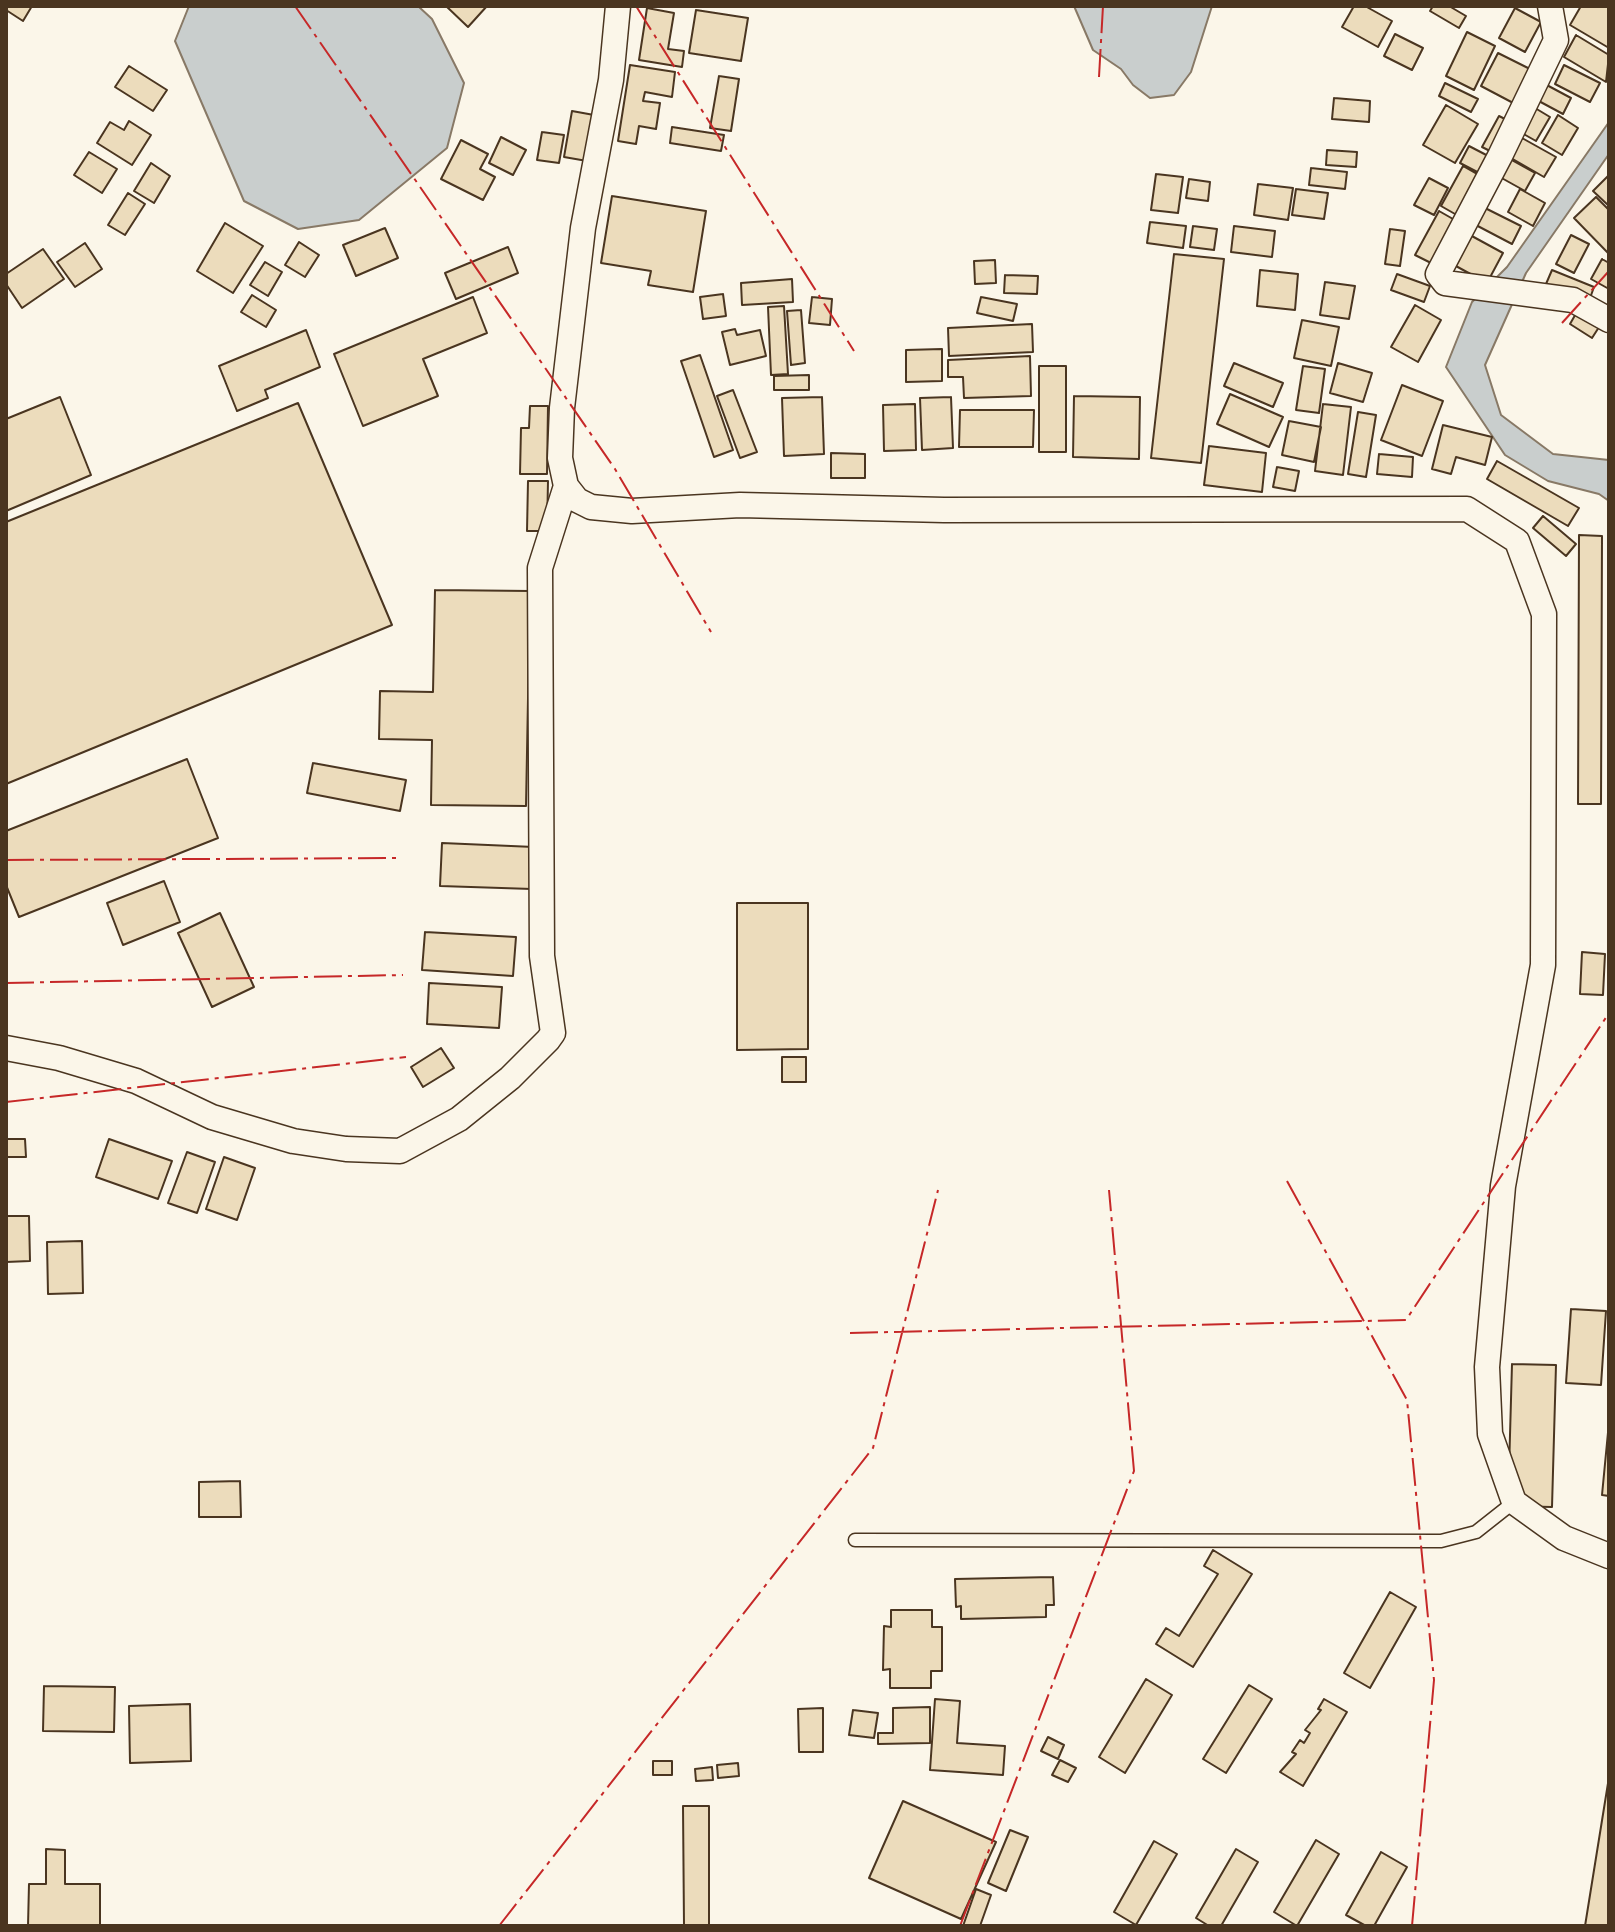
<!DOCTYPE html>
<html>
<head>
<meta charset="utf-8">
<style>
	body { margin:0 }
	#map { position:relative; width:1615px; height:1932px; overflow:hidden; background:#fbf6e9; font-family:Mulish,sans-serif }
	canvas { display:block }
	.frame { position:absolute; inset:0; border:8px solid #4a3520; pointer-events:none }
</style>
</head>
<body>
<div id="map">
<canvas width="1615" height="1932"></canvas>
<div class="frame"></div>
</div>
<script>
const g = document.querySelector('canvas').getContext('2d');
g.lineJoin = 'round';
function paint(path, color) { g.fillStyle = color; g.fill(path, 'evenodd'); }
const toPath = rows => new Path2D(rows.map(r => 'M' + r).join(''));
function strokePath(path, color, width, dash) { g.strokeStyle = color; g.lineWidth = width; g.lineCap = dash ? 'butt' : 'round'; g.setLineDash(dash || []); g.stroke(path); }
const water = toPath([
	[189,6,418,6,432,19,464,83,447,148,359,220,298,229,244,201,175,41,189,6],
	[1074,6,1212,6,1191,72,1174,95,1150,98,1133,85,1121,69,1093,50,1074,6],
	[1609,122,1609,154,1526,273,1485,365,1501,415,1553,454,1609,460,1609,501,1599,494,1548,481,1505,455,1446,367,1472,302,1507,267,1609,122]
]);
const building = toPath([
	[6,6,32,6,23,21,6,10,6,6],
	[446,6,487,6,468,27,446,6],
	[1354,6,1365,6,1392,21,1378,47,1342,27,1354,6],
	[1433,6,1449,6,1466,16,1459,28,1430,11,1433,6],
	[1581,6,1609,6,1609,48,1570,25,1581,6],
	[647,8,674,13,668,49,684,51,682,67,639,60,647,8],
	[1515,8,1541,22,1525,52,1499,38,1515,8],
	[696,10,748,18,741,61,689,53,696,10],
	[1467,32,1495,46,1474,90,1446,76,1467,32],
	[1395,34,1423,48,1412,70,1384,56,1395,34],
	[1576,35,1609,55,1606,82,1564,57,1576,35],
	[1498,53,1534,71,1517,105,1481,86,1498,53],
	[630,65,675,72,672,97,645,92,643,101,660,103,656,129,639,126,636,144,618,141,630,65],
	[1564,65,1600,83,1590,102,1555,84,1564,65],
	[129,66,167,90,153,111,115,87,129,66],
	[719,76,739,79,731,131,710,128,719,76],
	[1445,83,1478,99,1471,112,1439,96,1445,83],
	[1543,83,1571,98,1563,114,1535,99,1543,83],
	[1334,98,1370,101,1369,122,1332,119,1334,98],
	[1446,105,1478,124,1455,163,1423,145,1446,105],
	[1535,108,1550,117,1536,141,1520,132,1535,108],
	[572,111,594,115,587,161,564,157,572,111],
	[1558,115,1578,128,1562,155,1542,143,1558,115],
	[1499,116,1513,123,1496,154,1482,147,1499,116],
	[129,121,151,135,132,165,97,143,110,122,124,130,129,121],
	[672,127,724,135,721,151,670,143,672,127],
	[542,132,564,135,559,163,537,160,542,132],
	[501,137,526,150,513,175,489,163,501,137],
	[1522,138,1556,157,1544,177,1511,158,1522,138],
	[461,140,488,154,480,169,495,177,483,200,441,179,461,140],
	[1469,146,1494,159,1485,176,1460,163,1469,146],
	[1327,150,1357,152,1356,167,1326,165,1327,150],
	[89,152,117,169,102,193,74,175,89,152],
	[1508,158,1535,173,1525,191,1498,176,1508,158],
	[151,163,170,176,154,203,134,191,151,163],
	[1463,166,1484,178,1462,218,1441,206,1463,166],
	[1311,168,1347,172,1345,189,1309,185,1311,168],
	[1156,174,1183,177,1178,213,1151,210,1156,174],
	[1609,175,1609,206,1593,191,1609,175],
	[1429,178,1448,188,1434,215,1414,205,1429,178],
	[1189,179,1210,182,1208,201,1186,198,1189,179],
	[1258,184,1293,188,1288,220,1254,215,1258,184],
	[1296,189,1328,193,1324,219,1292,215,1296,189],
	[1520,189,1545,203,1533,226,1508,212,1520,189],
	[128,193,145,204,125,235,108,225,128,193],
	[612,196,706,211,693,292,648,285,651,271,601,263,612,196],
	[1596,197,1609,210,1609,254,1574,218,1596,197],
	[1481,206,1521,226,1512,244,1472,223,1481,206],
	[1439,211,1460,223,1437,266,1415,255,1439,211],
	[1150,222,1186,226,1183,248,1147,243,1150,222],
	[225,223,263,246,233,293,197,271,225,223],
	[1193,226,1217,229,1214,250,1190,247,1193,226],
	[1234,226,1275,231,1272,257,1231,252,1234,226],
	[385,228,398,258,356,276,343,245,385,228],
	[1390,229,1405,231,1400,266,1385,264,1390,229],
	[1470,235,1503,253,1487,283,1454,265,1470,235],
	[1571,235,1589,244,1574,273,1556,264,1571,235],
	[299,242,319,255,305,277,285,265,299,242],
	[85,243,102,269,75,287,57,262,85,243],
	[508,247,518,273,456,299,445,273,508,247],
	[43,249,64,279,22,308,6,284,6,274,43,249],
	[1174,254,1224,259,1201,463,1151,458,1174,254],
	[1602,259,1609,263,1609,289,1591,279,1602,259],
	[995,260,996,283,975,284,974,261,995,260],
	[265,262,282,272,268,296,250,285,265,262],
	[1260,270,1298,274,1295,310,1257,306,1260,270],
	[1552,270,1594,287,1589,301,1546,284,1552,270],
	[1397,274,1430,286,1424,302,1391,290,1397,274],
	[1005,275,1038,276,1037,294,1004,293,1005,275],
	[792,279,793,302,742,305,741,283,792,279],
	[1325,282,1355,286,1349,319,1320,315,1325,282],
	[723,294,726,316,703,319,700,297,723,294],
	[252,295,276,310,266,327,241,312,252,295],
	[473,297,487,333,423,359,438,396,363,426,334,354,473,297],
	[812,297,832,299,830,325,809,323,812,297],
	[981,297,1017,304,1013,321,977,313,981,297],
	[1415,305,1441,320,1418,362,1391,347,1415,305],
	[784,306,788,374,771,375,768,307,784,306],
	[801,310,805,363,791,365,787,311,801,310],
	[1578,310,1601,324,1592,338,1570,324,1578,310],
	[1302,320,1339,327,1331,366,1294,358,1302,320],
	[1032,324,1033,352,949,356,948,328,1032,324],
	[735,329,737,335,760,330,766,356,730,365,722,332,735,329],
	[306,330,320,367,265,390,268,398,237,411,219,366,306,330],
	[942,349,942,381,906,382,906,350,942,349],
	[700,355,733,450,714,457,681,361,700,355],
	[1030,356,1031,396,964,398,963,377,948,377,948,360,1030,356],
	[1234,363,1283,383,1273,407,1224,386,1234,363],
	[1338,363,1372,373,1363,402,1330,393,1338,363],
	[1039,366,1066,366,1066,452,1039,452,1039,366],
	[1303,366,1325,369,1319,413,1296,410,1303,366],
	[809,375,809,390,774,390,774,376,809,375],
	[1402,385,1443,401,1422,456,1381,440,1402,385],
	[733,390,757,452,740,458,717,396,733,390],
	[1230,394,1283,417,1269,447,1217,424,1230,394],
	[1074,396,1140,397,1139,459,1073,457,1074,396],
	[60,397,91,475,6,511,6,419,60,397],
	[822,397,824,454,784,456,782,398,822,397],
	[951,397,953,448,922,450,920,398,951,397],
	[298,403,392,625,6,784,6,522,298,403],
	[915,404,916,450,884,451,883,405,915,404],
	[1323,404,1351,407,1343,475,1315,471,1323,404],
	[530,406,548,406,547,474,520,474,521,428,529,428,530,406],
	[960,410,1034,410,1033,447,959,447,960,410],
	[1358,412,1376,415,1366,477,1348,474,1358,412],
	[1289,421,1321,427,1314,462,1282,455,1289,421],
	[1443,425,1492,437,1485,465,1456,457,1451,474,1432,469,1443,425],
	[1209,446,1266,453,1262,492,1204,485,1209,446],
	[831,453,865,454,865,478,831,478,831,453],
	[1379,454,1413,457,1412,477,1377,474,1379,454],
	[1497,461,1579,508,1568,526,1487,479,1497,461],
	[1277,467,1299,471,1295,491,1273,487,1277,467],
	[528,481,548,481,547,531,527,531,528,481],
	[1543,516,1576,544,1566,556,1533,528,1543,516],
	[1579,535,1602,536,1601,804,1578,804,1579,535],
	[435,590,530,591,526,806,431,805,432,740,379,739,380,691,433,692,435,590],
	[187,759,218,838,19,917,6,885,6,831,187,759],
	[313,763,406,780,400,811,307,793,313,763],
	[442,843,534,847,532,889,440,886,442,843],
	[164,881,180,922,123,945,107,903,164,881],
	[737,903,808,903,808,1049,737,1050,737,903],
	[220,913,254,987,212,1007,178,933,220,913],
	[425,932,516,937,513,976,422,970,425,932],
	[1582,952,1605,954,1603,995,1580,994,1582,952],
	[429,983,502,987,499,1028,427,1024,429,983],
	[441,1048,454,1068,423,1087,411,1067,441,1048],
	[782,1057,806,1057,806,1082,782,1082,782,1057],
	[6,1139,25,1139,26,1157,6,1157,6,1139],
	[109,1139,172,1161,158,1199,96,1177,109,1139],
	[187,1152,215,1162,197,1213,168,1203,187,1152],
	[224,1157,255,1168,237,1220,206,1209,224,1157],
	[6,1216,29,1216,30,1261,6,1262,6,1216],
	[82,1241,83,1293,48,1294,47,1242,82,1241],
	[1571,1309,1606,1311,1601,1385,1566,1383,1571,1309],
	[1512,1364,1556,1365,1552,1507,1508,1506,1512,1364],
	[1609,1422,1609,1496,1602,1495,1609,1422],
	[240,1481,241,1517,199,1517,199,1482,240,1481],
	[1213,1550,1252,1574,1193,1667,1156,1644,1166,1628,1179,1636,1218,1574,1204,1566,1213,1550],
	[1053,1577,1054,1605,1046,1605,1046,1617,961,1619,961,1606,956,1607,955,1579,1053,1577],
	[1390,1592,1416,1607,1370,1688,1344,1673,1390,1592],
	[891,1610,932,1610,932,1627,942,1627,942,1671,931,1671,931,1688,890,1688,890,1669,883,1670,884,1626,891,1627,891,1610],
	[1146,1679,1172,1695,1125,1773,1099,1757,1146,1679],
	[1249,1685,1272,1699,1226,1773,1203,1759,1249,1685],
	[44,1686,115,1687,114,1732,43,1731,44,1686],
	[935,1699,960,1701,957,1743,1005,1746,1003,1775,930,1770,935,1699],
	[1324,1699,1347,1712,1303,1786,1280,1772,1296,1754,1292,1752,1300,1740,1304,1743,1310,1733,1305,1730,1321,1710,1318,1709,1324,1699],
	[190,1704,191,1761,130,1763,129,1706,190,1704],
	[930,1707,930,1743,878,1744,878,1733,893,1733,893,1708,930,1707],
	[823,1708,823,1752,799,1752,798,1709,823,1708],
	[853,1710,878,1713,874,1738,849,1735,853,1710],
	[1048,1737,1064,1745,1058,1759,1041,1751,1048,1737],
	[1060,1760,1076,1768,1068,1782,1052,1775,1060,1760],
	[653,1761,672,1761,672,1775,653,1775,653,1761],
	[738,1763,739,1776,718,1778,717,1765,738,1763],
	[712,1767,713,1780,696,1781,695,1769,712,1767],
	[1609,1777,1609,1926,1585,1926,1609,1777],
	[903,1801,996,1842,961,1919,869,1878,903,1801],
	[683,1806,709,1806,709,1926,684,1926,683,1806],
	[1010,1830,1028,1837,1006,1891,988,1883,1010,1830],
	[1316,1840,1339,1854,1297,1926,1274,1912,1316,1840],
	[1154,1841,1177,1854,1136,1925,1114,1912,1154,1841],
	[46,1849,65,1850,65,1884,100,1884,100,1926,28,1926,29,1884,46,1884,46,1849],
	[1236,1849,1258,1862,1221,1926,1209,1926,1196,1918,1236,1849],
	[1381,1852,1407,1867,1374,1926,1366,1926,1346,1915,1381,1852],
	[976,1889,991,1895,980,1926,963,1926,976,1889]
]);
const service = toPath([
	[855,1540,1441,1541,1476,1532,1514,1502]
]);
const minor = toPath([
	[618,6,611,80,583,228,562,408,560,458,566,486,577,500,591,507,632,511,740,505,944,510,1467,509,1517,541,1544,614,1543,965,1503,1186,1487,1367,1490,1434,1514,1502,1564,1538,1609,1556],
	[1550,6,1556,40,1500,156,1438,274,1445,283,1573,300,1609,320],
	[6,1048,59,1058,136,1081,212,1117,293,1141,346,1149,400,1151,459,1119,510,1078,548,1040,553,1033,542,956,540,568,566,486]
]);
const power = toPath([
	[295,6,615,469,711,632],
	[636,6,854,351],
	[1099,77,1103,6],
	[1562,323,1609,271],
	[6,860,399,858],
	[6,983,403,975],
	[6,1102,406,1057],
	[1287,1181,1407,1400,1434,1680,1412,1926],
	[850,1333,1406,1320,1609,1013],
	[499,1926,873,1448,938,1190],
	[960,1926,1134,1471,1109,1190]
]);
paint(water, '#c9cecd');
strokePath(water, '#887966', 2);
paint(building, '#ecdcbc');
strokePath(building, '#4a3520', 2);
strokePath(service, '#4a3520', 15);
strokePath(minor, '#4a3520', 27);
strokePath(service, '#fbf6e9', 12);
strokePath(minor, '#fbf6e9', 24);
strokePath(power, '#c62828', 2, [28, 6, 4, 6]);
</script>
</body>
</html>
